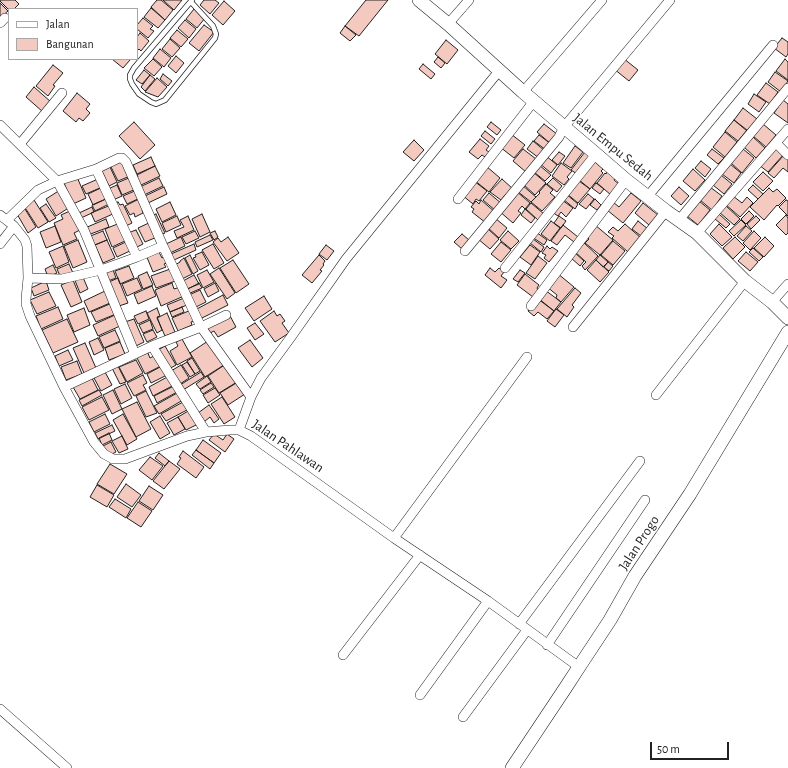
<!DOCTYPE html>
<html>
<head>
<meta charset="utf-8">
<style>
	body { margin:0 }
	#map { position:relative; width:788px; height:768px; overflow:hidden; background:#fff; font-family:"Alegreya Sans",sans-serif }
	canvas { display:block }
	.legend { position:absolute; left:8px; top:8px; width:130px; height:52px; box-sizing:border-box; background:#fff; border:1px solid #a7a7a7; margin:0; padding:5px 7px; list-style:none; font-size:12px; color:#222 }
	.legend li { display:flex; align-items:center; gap:8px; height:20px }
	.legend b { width:20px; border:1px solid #a7a7a7 }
	.scale { position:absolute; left:650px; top:742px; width:79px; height:18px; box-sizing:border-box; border:2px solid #222; border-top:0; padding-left:5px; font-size:12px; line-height:14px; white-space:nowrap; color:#222; -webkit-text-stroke:3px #fff; paint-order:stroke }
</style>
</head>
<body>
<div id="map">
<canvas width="788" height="768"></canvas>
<ul class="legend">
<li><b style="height:5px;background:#fff"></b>Jalan</li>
<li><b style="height:11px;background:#f3c9c0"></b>Bangunan</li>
</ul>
<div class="scale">50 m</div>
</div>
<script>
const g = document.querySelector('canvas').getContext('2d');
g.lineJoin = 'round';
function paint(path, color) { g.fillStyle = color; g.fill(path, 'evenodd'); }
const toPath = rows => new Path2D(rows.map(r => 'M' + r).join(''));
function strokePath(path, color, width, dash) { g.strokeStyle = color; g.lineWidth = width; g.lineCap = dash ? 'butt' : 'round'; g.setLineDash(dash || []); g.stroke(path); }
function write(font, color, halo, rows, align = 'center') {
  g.font = font + ' "Alegreya Sans",sans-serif'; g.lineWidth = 3; g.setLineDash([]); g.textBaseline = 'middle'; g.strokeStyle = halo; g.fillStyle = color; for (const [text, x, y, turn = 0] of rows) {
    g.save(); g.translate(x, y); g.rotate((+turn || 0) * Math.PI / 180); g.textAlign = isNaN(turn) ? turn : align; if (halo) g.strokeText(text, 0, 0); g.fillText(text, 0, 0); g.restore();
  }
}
const building = toPath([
	[0,0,15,0,19,4,14,9,9,9,9,10,0,1,0,0],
	[157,0,161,0,173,10,165,20,151,7,157,0],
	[163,0,182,0,174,10,163,0],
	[204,0,215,0,219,3,210,14,200,5,204,0],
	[366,0,388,0,359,36,345,26,366,0],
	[224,1,235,11,223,25,212,15,224,1],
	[0,3,8,11,1,17,0,16,0,3],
	[151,8,165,20,158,28,144,17,151,8],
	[194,9,205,18,197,28,186,19,194,9],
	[143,18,153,26,150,29,154,31,148,38,137,29,137,25,143,18],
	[185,20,196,29,189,38,178,28,185,20],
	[204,25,214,32,199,51,189,43,204,25],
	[345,26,356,35,350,41,340,33,345,26],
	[177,30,188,39,181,47,170,38,177,30],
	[140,33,149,41,141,51,139,49,137,51,137,37,140,33],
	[782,38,788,42,788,54,786,57,774,48,782,38],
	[170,39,180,48,172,57,162,49,170,39],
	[446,40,458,50,447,64,435,54,446,40],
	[160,49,171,58,164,67,153,58,160,49],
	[176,56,184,63,176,73,168,66,176,56],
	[438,57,445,63,441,68,434,62,438,57],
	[623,58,638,70,629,81,614,69,623,58],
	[112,59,128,59,130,60,123,68,112,59],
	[153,59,162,67,154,76,144,68,153,59],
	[785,59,788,62,788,80,776,71,785,59],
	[423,64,435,74,431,79,419,69,423,64],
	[53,65,63,73,53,85,55,86,48,96,36,86,53,65],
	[144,70,150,75,142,84,136,80,144,70],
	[775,72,788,81,781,92,768,82,775,72],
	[163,74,172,81,168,86,160,79,163,74],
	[150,75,155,79,145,91,141,87,150,75],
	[157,78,167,87,158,97,145,92,157,78],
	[766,83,778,92,770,104,757,95,766,83],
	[34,87,51,102,43,112,26,97,34,87],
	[77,93,90,104,86,109,90,113,83,121,79,118,76,122,63,111,77,93],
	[754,94,766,102,759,112,748,104,754,94],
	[783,100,788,104,788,123,774,113,783,100],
	[743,108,757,119,747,131,734,120,743,108],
	[734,120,747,130,738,141,725,131,734,120],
	[134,122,155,145,140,159,119,136,134,122],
	[491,122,501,130,497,135,487,127,491,122],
	[544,124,558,135,551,144,537,132,544,124],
	[763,124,776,135,766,147,753,136,763,124],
	[485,131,495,139,491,144,481,136,485,131],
	[725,132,737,142,725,157,713,147,725,132],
	[511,134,525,145,514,158,500,147,511,134],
	[539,135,551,144,546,150,534,141,539,135],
	[753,137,765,148,756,158,744,147,753,137],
	[480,139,489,146,486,150,489,152,485,157,482,155,478,159,469,152,480,139],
	[414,140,424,150,414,161,403,152,414,140],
	[533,141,545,151,539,158,527,149,533,141],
	[575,146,583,152,571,168,563,163,575,146],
	[775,146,784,154,768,172,759,165,775,146],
	[523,149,536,159,526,172,513,161,523,149],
	[712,149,724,158,718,164,707,155,712,149],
	[743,149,754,158,742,173,731,163,743,149],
	[559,152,565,156,558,165,552,160,559,152],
	[585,152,591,156,577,174,571,170,585,152],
	[545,155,557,165,551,173,539,163,545,155],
	[784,155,788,158,788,172,783,168,774,178,768,173,784,155],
	[151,157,155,166,137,174,133,165,151,157],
	[120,160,122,164,124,163,130,176,118,181,110,165,120,160],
	[701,161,711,169,705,177,695,168,701,161],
	[595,162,603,169,601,171,603,173,590,189,578,179,595,162],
	[561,163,572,171,567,177,569,179,564,185,552,176,561,163],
	[730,164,741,173,734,183,722,174,730,164],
	[539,165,551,175,545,181,534,172,539,165],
	[155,166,160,176,139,186,136,179,138,177,137,175,155,166],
	[486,166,500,178,489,192,474,180,486,166],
	[110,167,117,182,109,186,102,171,110,167],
	[693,169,705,180,695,191,683,181,693,169],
	[533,172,546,183,535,195,523,184,533,172],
	[607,172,615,178,614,180,620,185,611,195,597,183,605,173,606,174,607,172],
	[763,172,773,181,763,191,753,182,763,172],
	[721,175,732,184,724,194,713,185,721,175],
	[77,177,86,198,73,204,64,183,77,177],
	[131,177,136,189,122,195,117,183,131,177],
	[159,178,163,186,144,195,140,187,159,178],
	[553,178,562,186,557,192,547,184,553,178],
	[98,179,102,187,86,194,82,186,98,179],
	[502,179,513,189,507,195,506,194,501,200,490,192,502,179],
	[474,181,487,191,479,201,476,199,473,204,462,195,474,181],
	[579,181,590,189,578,203,566,193,579,181],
	[596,183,604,189,600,194,592,188,596,183],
	[546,184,553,190,550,193,555,197,542,211,531,202,540,193,539,192,546,184],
	[117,185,122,196,113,200,108,189,117,185],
	[522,185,536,197,531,202,517,191,522,185],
	[753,185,763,194,758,199,748,190,753,185],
	[103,187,108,198,93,205,88,194,103,187],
	[164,187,167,194,148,203,145,196,164,187],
	[679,187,689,196,681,205,671,196,679,187],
	[710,187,722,196,712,210,700,200,710,187],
	[769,188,773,192,777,189,786,198,778,206,777,205,764,220,750,207,769,188],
	[60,190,70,207,56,216,46,199,60,190],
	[137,190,140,198,127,204,123,196,137,190],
	[516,191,530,203,525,209,522,206,518,211,521,213,513,223,499,211,516,191],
	[489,193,502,204,496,211,483,200,489,193],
	[631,193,641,201,623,223,607,210,613,202,619,207,631,193],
	[566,194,578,204,575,209,563,199,566,194],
	[588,194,594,199,586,209,579,204,588,194],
	[733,196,742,203,747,197,753,203,740,217,725,204,733,196],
	[108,198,111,203,95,211,92,205,108,198],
	[141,198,145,208,142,210,143,213,135,217,134,213,130,215,125,206,141,198],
	[595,199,601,205,597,210,590,205,595,199],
	[34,200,48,222,38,228,24,206,34,200],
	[481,200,495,212,486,223,472,212,474,209,471,207,476,201,479,204,481,200],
	[562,200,573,208,566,217,561,212,558,216,552,212,562,200],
	[786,200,788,201,788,216,779,207,786,200],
	[699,201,710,210,698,225,687,216,699,201],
	[118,202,120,205,123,204,132,223,124,227,113,204,118,202],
	[170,202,176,215,162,222,156,209,170,202],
	[531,203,544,214,538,220,526,209,531,203],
	[643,203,658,215,649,225,635,213,643,203],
	[46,204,56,218,49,222,40,208,46,204],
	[111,205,115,213,95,222,91,213,111,205],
	[725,205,740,219,734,225,719,212,725,205],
	[92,207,94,212,81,218,79,213,92,207],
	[25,209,36,227,28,233,17,214,25,209],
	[525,209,535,218,531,223,521,215,525,209],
	[72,210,80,230,74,233,77,239,63,245,54,223,63,219,61,215,72,210],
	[749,211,754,216,746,224,741,219,749,211],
	[156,214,165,233,160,235,151,216,156,214],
	[202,214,210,232,200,237,192,219,202,214],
	[719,214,730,224,726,228,715,219,719,214],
	[786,215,788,218,788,233,786,235,776,225,786,215],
	[177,216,181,225,166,232,162,223,177,216],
	[188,216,194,230,177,238,174,231,184,227,180,220,188,216],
	[559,216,566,221,561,228,554,223,559,216],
	[756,216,760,220,751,229,747,224,756,216],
	[495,218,507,228,499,238,487,227,495,218],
	[106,219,109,227,88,235,85,228,106,219],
	[741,220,746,225,734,236,729,231,741,220],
	[551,221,560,228,550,241,541,234,551,221],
	[638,221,648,229,641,236,632,229,638,221],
	[151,222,157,237,145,242,138,228,151,222],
	[120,223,127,240,112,247,105,229,120,223],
	[625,224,641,238,628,252,612,238,614,236,608,232,613,227,618,231,625,224],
	[719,224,732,237,722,246,710,234,719,224],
	[563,225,578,237,574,242,565,235,557,245,551,241,563,225],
	[595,225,613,240,600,255,585,243,589,239,586,236,595,225],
	[55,226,61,242,46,248,40,232,55,226],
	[746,226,752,231,743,241,737,236,746,226],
	[487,228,499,239,490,249,478,239,487,228],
	[136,230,143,244,135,248,128,233,136,230],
	[103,231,107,240,92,246,88,237,103,231],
	[195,231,199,238,186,244,182,237,195,231],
	[215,231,218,237,214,240,210,233,215,231],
	[508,231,519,241,511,249,500,240,508,231],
	[754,231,761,238,750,250,743,243,754,231],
	[536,232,547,240,544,245,532,237,536,232],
	[462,234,469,240,462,249,454,242,462,234],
	[210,235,213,240,197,247,195,242,210,235],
	[181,237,185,246,170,253,166,244,181,237],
	[228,237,239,253,227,261,213,242,218,238,221,242,228,237],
	[735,237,745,247,733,259,723,248,735,237],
	[765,237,774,246,764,257,754,248,765,237],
	[533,239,544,247,541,252,530,243,533,239],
	[78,240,87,262,73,268,64,246,78,240],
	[107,240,115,258,103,263,95,245,107,240],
	[128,241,132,250,117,257,113,248,128,241],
	[613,241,625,251,613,265,601,255,613,241],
	[501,242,511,250,501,262,491,254,501,242],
	[583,242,598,256,585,270,582,266,586,262,574,251,583,242],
	[194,244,196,250,174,260,171,254,194,244],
	[213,244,224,263,214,269,202,250,213,244],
	[326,245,334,251,327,260,319,254,326,245],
	[530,245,540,252,531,265,520,257,530,245],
	[63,246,69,262,56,268,49,252,63,246],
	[547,246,550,249,552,247,558,251,549,262,544,258,546,255,542,253,547,246],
	[753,248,763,257,759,261,749,252,753,248],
	[158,250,162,258,165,256,167,263,164,264,166,267,153,272,146,255,158,250],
	[202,252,209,265,200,270,193,258,196,257,195,255,202,252],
	[574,252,584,261,580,266,570,257,574,252],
	[746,252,758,262,750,271,738,261,746,252],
	[190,255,198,271,193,274,185,258,190,255],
	[319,255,325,261,323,264,324,265,320,270,322,271,312,283,302,275,319,255],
	[600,255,608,262,603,267,596,260,600,255],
	[538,256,547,263,535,279,526,273,538,256],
	[184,258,192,274,182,279,175,265,180,262,180,261,184,258],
	[233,260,249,284,236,293,220,268,233,260],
	[596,260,609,272,600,282,587,270,596,260],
	[608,262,613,266,609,271,604,267,608,262],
	[69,264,73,273,61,278,57,269,69,264],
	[53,265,57,273,48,277,45,269,53,265],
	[129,266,134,278,120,284,115,271,129,266],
	[112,267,116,278,108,281,104,270,112,267],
	[173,268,178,280,156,288,151,276,173,268],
	[219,268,235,293,227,299,210,274,219,268],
	[490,268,495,272,499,268,504,272,501,276,507,280,501,288,485,275,490,268],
	[207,270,214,282,203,288,197,275,207,270],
	[520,270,525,273,518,282,513,279,520,270],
	[147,272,153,285,143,289,138,276,147,272],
	[557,273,574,287,561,302,556,298,557,295,547,287,557,273],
	[525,274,539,285,537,288,538,290,533,297,517,285,525,274],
	[82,275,88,289,80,293,74,278,82,275],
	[194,275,199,284,187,289,183,281,194,275],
	[118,278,128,303,119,306,109,282,118,278],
	[137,278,142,289,127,296,122,284,137,278],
	[73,280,82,302,71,307,61,285,73,280],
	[46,281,49,290,34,296,31,288,46,281],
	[172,283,174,289,180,287,184,296,161,306,155,290,172,283],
	[199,283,202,288,188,294,186,290,199,283],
	[215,283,219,291,208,297,204,289,215,283],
	[152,286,156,296,138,304,134,294,152,286],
	[575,288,581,293,572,305,574,307,567,317,557,309,575,288],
	[200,290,206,302,196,307,189,295,200,290],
	[545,290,561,302,554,311,538,298,545,290],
	[105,291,110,303,89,312,84,301,105,291],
	[49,292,56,306,37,314,30,300,49,292],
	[223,295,228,305,200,319,195,310,223,295],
	[264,296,272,309,254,321,245,308,264,296],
	[184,298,187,305,170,312,167,305,184,298],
	[538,299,554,311,547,319,538,312,534,316,528,311,538,299],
	[112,303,116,314,96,322,91,312,112,303],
	[58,307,63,319,41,329,36,316,58,307],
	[182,307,184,312,172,317,170,312,182,307],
	[84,308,90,325,74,332,67,315,84,308],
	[157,308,160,316,157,317,162,330,157,333,147,313,157,308],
	[556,309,564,315,555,327,547,321,556,309],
	[191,310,195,321,191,322,192,325,178,331,172,318,191,310],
	[146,311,149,319,138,324,134,316,146,311],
	[274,311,277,316,280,314,285,321,282,323,289,333,275,342,260,321,274,311],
	[167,313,175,332,165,336,157,318,167,313],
	[229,314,236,327,218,337,214,331,210,333,207,327,229,314],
	[115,315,120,326,98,336,93,325,115,315],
	[67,319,78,342,53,353,42,330,67,319],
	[134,319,144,342,136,346,125,322,134,319],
	[150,320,153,329,143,333,139,325,150,320],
	[255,323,264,334,255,340,247,328,255,323],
	[115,330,120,341,104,348,99,337,115,330],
	[153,330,157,337,147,342,143,334,153,330],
	[98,338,104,350,94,355,89,342,98,338],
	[182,339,192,357,177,365,170,351,178,346,176,342,182,339],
	[250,340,263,358,252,367,238,348,250,340],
	[208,341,224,365,205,377,190,353,208,341],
	[120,342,125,354,109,360,105,348,120,342],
	[85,343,96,368,84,373,73,348,85,343],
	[165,346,176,365,169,369,158,350,165,346],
	[68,350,73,360,59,366,55,356,68,350],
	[147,351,150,358,156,355,161,366,145,374,136,356,147,351],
	[192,358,200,371,195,374,187,361,192,358],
	[136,360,143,373,127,382,119,367,136,360],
	[77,361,82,374,66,380,61,367,77,361],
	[187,362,195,374,190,377,182,365,187,362],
	[226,364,237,382,219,393,208,376,226,364],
	[181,365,189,378,180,384,171,371,181,365],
	[118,366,126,382,120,384,112,368,118,366],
	[162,366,167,375,151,383,147,374,162,366],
	[105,372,112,385,101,391,94,378,105,372],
	[201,372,204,377,183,390,180,385,201,372],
	[143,375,147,383,143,385,146,390,134,396,127,383,143,375],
	[169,376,174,385,153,396,149,387,169,376],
	[207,376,211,382,200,389,196,384,207,376],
	[92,378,98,390,80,399,73,387,92,378],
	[238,382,245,394,228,405,220,393,238,382],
	[211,383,214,387,203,394,200,390,211,383],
	[125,384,132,398,121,404,114,389,125,384],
	[174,386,177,392,157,403,154,396,174,386],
	[215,388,220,395,208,403,203,395,215,388],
	[99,390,102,395,82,406,79,400,99,390],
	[113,390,122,409,112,414,103,395,113,390],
	[146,391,157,413,146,417,136,396,146,391],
	[179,392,183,400,159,414,154,406,179,392],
	[102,397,109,410,89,420,82,407,102,397],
	[222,397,235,417,224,424,211,404,222,397],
	[137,402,151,429,136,437,122,409,137,402],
	[183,402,187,410,166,421,161,414,183,402],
	[209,405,219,419,214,423,210,417,204,422,198,413,209,405],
	[190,410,198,424,186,430,178,417,190,410],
	[105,414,110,424,94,432,89,422,105,414],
	[123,414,137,439,127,445,113,420,123,414],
	[160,416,170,433,160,439,150,422,160,416],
	[178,417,185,429,174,435,167,423,178,417],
	[112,425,115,431,98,439,95,433,112,425],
	[109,433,112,440,102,445,99,438,109,433],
	[214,434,223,440,227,434,234,439,225,452,209,440,214,434],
	[122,436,128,449,119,453,112,441,122,436],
	[203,440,221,453,214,463,196,450,203,440],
	[111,442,116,452,108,456,103,446,111,442],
	[196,450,214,463,210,469,192,455,196,450],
	[183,451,204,467,196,478,177,464,181,458,179,457,183,451],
	[159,453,169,461,165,466,155,458,159,453],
	[150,457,163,466,152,480,139,470,150,457],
	[169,461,180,469,164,489,153,481,169,461],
	[110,464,127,474,114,494,97,484,110,464],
	[126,484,141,495,132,507,117,497,126,484],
	[97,485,114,495,107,507,90,497,97,485],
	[149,486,163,495,153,510,139,501,149,486],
	[115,499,131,509,126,518,109,507,115,499],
	[138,502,152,511,141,527,127,518,138,502]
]);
const lane = toPath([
	[191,2,213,26,216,34,215,38,165,100,156,104,151,102,139,94,132,84,130,79,130,75,134,68,192,0]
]);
const street = toPath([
	[0,23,5,18],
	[448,24,469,0],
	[523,92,602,0],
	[0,125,57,181,84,230,135,354],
	[776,143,788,155],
	[20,144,62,93],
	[96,169,137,257],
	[648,196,773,45],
	[458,199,534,101],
	[0,215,14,226,25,240,27,246,28,278,26,299,26,304,30,316,64,387,94,442,104,454,113,459,125,459,187,436,206,432,230,430,239,430,251,436,394,538,488,601,579,667],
	[7,220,38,190,57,181,96,169,119,158,122,158,126,162,163,246,137,257,101,270,62,279,28,278],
	[679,220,788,88],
	[697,233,788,129],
	[0,244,14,226],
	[163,246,201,327,251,397],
	[465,251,559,137,564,127,670,0],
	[505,268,596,154],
	[772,302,788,284],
	[531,306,626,180],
	[573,327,666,211],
	[152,346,206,432],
	[64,387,152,346,201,327,226,315],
	[656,395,745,281],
	[239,430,251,397,261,378,291,337,346,259,499,71],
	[394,538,527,357],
	[519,624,640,461],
	[547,645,645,500],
	[343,655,420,555],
	[420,695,488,601],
	[0,709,67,768],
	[463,717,527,630]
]);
const secondary = toPath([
	[419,0,448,24,523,92,596,154,626,180,666,211,697,233,745,281,772,302,788,318],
	[512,768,566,687,579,667,610,620,635,576,690,494,788,332]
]);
const streetNames = [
	["Jalan Empu Sedah",613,147,39],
	["Jalan Pahlawan",288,446,34],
	["Jalan Progo",639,543,-57]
];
paint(building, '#f3c9c0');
strokePath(building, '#222', 1);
strokePath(lane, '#222', 6);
strokePath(street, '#222', 10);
strokePath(secondary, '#222', 14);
strokePath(lane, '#fff', 4.5);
strokePath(street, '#fff', 9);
strokePath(secondary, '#fff', 13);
write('14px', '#222', '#fff', streetNames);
</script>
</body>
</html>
